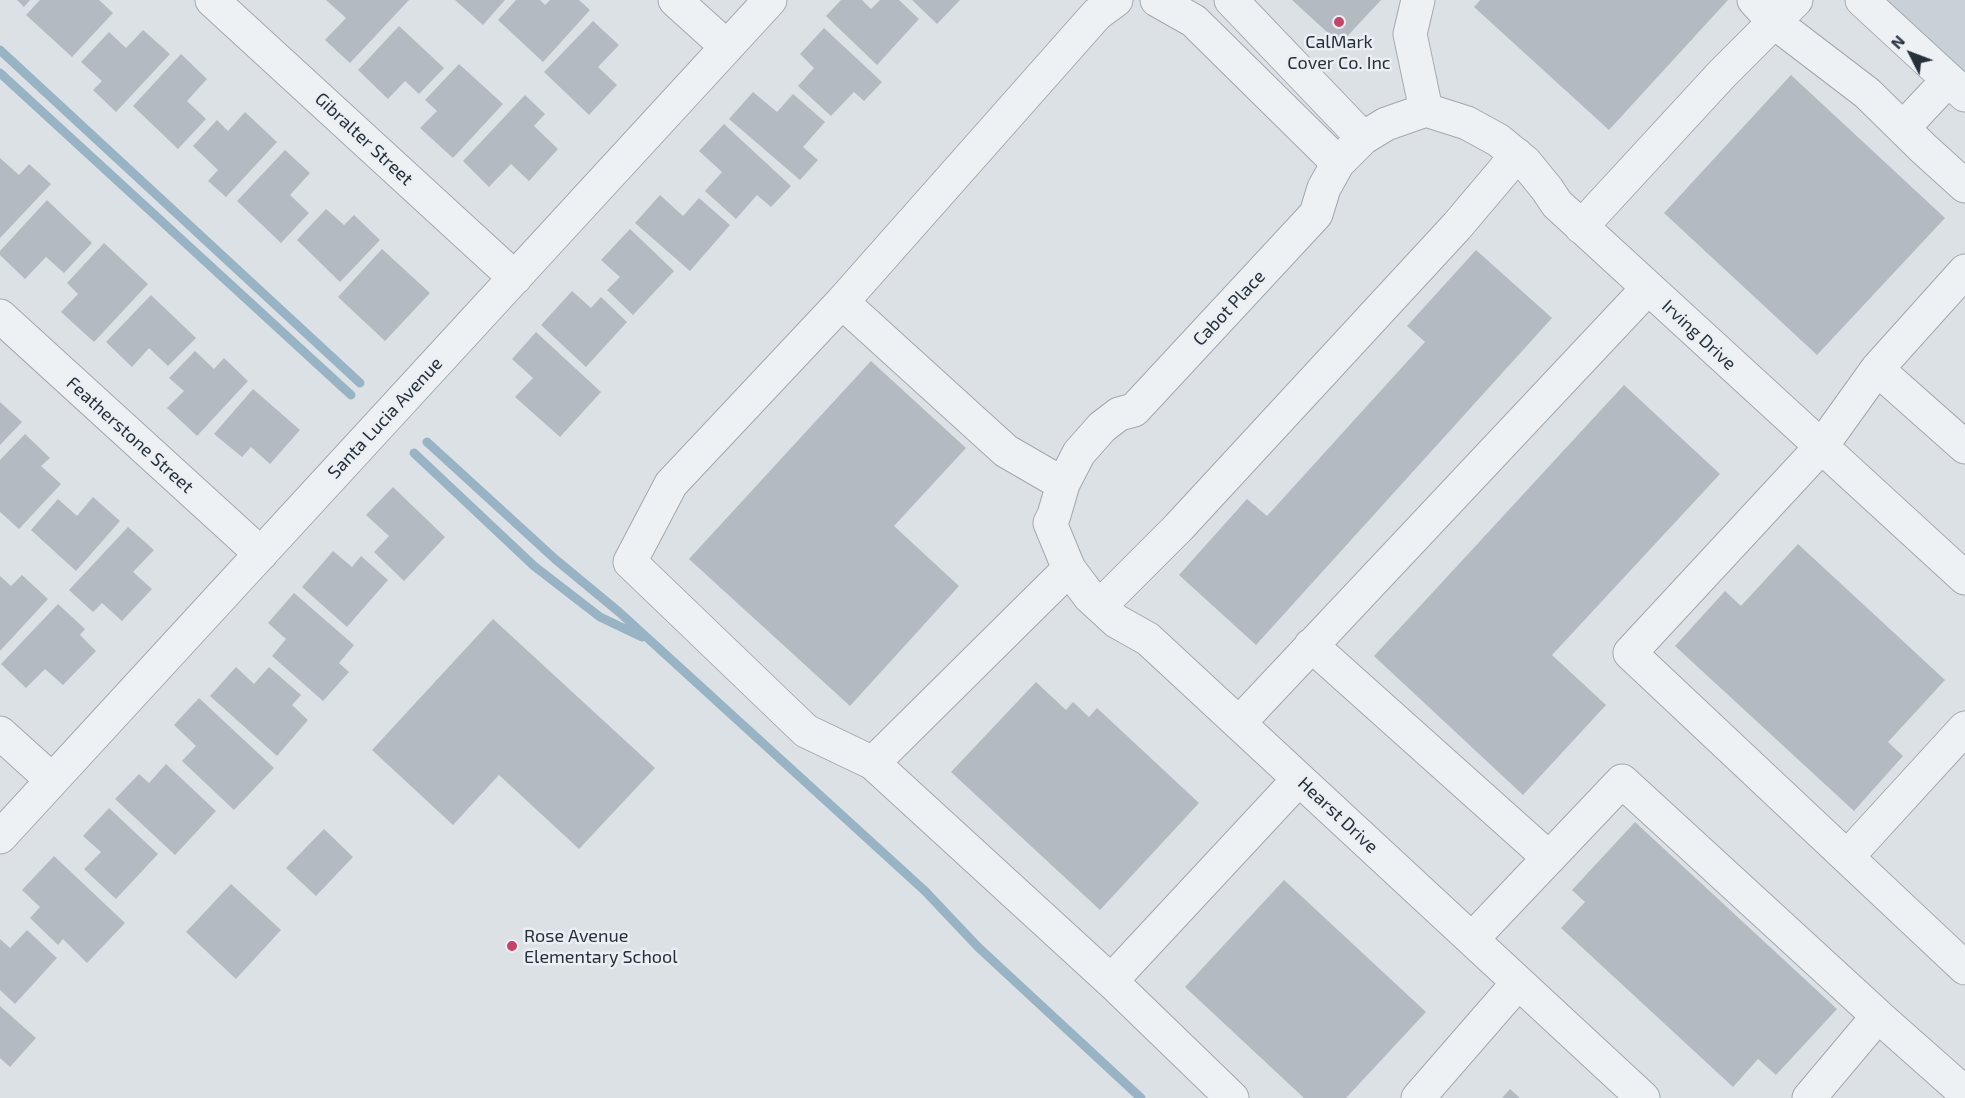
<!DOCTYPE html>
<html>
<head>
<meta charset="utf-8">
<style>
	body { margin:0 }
	#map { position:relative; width:1965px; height:1098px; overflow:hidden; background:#dce1e5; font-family:"Exo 2",sans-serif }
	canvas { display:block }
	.north { position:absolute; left:1881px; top:24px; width:60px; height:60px; -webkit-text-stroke:4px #ebeff3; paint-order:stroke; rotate:312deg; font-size:16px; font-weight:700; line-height:24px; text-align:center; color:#26303b }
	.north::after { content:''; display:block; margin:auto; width:21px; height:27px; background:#26303b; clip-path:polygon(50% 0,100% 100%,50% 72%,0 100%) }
</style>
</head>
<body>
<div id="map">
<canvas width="1965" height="1098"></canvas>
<div class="north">N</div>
</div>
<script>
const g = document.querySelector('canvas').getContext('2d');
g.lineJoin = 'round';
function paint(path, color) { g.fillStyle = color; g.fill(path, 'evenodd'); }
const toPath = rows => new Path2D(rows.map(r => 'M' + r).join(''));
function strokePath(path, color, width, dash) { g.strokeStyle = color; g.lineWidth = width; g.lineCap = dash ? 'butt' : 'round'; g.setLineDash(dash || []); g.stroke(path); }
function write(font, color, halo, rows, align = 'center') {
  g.font = font + ' "Exo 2",sans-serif'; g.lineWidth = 5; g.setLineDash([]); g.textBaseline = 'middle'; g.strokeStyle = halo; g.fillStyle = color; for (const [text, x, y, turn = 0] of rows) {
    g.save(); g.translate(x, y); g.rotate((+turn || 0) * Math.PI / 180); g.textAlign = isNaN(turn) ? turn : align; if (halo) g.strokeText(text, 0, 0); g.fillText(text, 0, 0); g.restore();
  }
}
const built = toPath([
	[1874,0,1965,0,1965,84]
]);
const stream = toPath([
	[0,50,360,383],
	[0,73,351,395],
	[427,442,555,559,619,612,925,891,978,947,1141,1098],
	[414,453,534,566,600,617,642,637]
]);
const building = toPath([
	[17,0,30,0,24,7],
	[40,0,99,0,113,13,72,57,26,15],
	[326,0,409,0,350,63,325,40,346,18],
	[455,0,505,0,483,25],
	[516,0,540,0,545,5,550,0,579,0,590,10,543,62,498,20],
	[841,0,862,0,871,9,880,0,899,0,919,19,877,65,826,16],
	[912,0,960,0,937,24],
	[1292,0,1381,0,1340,44],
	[1480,0,1728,0,1609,130,1474,7],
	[593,21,619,45,598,67,617,85,589,115,544,72],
	[399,26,444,68,419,94,405,81,388,99,358,70],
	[824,28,882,82,864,101,854,92,831,116,798,86,814,68,800,54],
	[143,30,170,54,116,112,93,90,102,81,81,62,109,32,126,48],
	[181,54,207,79,187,101,206,119,178,149,133,106],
	[459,64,503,104,453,158,420,128,437,111,425,100],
	[1791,75,1945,218,1817,355,1664,213],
	[753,92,777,112,793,94,825,122,803,147,818,160,800,180,729,119],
	[525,95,545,114,534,126,558,149,529,181,511,164,489,187,463,161],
	[245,112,277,142,226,197,208,181,218,170,193,146,217,120,228,131],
	[724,124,791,186,771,207,757,195,736,219,705,191,722,172,699,151],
	[285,150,310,173,290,195,309,213,281,243,237,201],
	[0,158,19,175,29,164,51,184,0,238],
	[660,195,683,216,699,198,730,225,690,271,635,223],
	[47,200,92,243,64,273,46,257,25,279,0,255,0,251],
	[326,209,344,225,354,215,380,240,340,282,297,240],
	[630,229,674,271,633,315,607,290,620,277,601,260],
	[104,243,148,284,94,342,61,312,78,294,67,283],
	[382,249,430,293,385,341,338,297],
	[1476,250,1552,318,1256,645,1179,575,1247,499,1267,516,1425,342,1407,326],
	[572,291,591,308,601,297,627,322,586,367,541,325],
	[151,295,196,338,168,366,149,348,132,367,106,342],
	[536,332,601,392,560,437,515,397,533,378,512,359],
	[195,351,214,369,224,358,248,381,197,436,167,408,184,391,169,378],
	[871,361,966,448,894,526,959,586,850,706,689,559],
	[1624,385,1720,474,1552,655,1606,705,1523,795,1374,656],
	[253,389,300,430,270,464,251,447,242,457,214,434],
	[0,402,22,422,0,445],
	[25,434,50,458,41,466,61,484,19,529,0,512,0,460],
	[393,487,445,537,404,581,374,552,389,536,366,515],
	[93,497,120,521,76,571,31,530,58,499,77,516],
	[128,527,154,550,133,572,152,589,122,621,102,603,93,612,69,590],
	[1798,544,1945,680,1888,742,1903,756,1854,811,1675,646,1725,591,1741,606],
	[333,551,352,567,361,556,388,580,347,627,302,587],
	[22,575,48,599,0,651,0,576,11,586],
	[294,593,354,645,339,663,349,672,323,701,272,656,286,639,268,623],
	[58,604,85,629,80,635,96,651,63,685,45,669,26,688,1,664],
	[493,619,655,768,579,849,499,775,453,825,372,750],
	[236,667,254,684,269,667,301,695,292,705,308,720,277,756,210,696],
	[1036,682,1066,710,1073,702,1089,717,1097,708,1199,803,1100,910,951,772],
	[199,698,274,768,234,810,182,761,196,746,174,725],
	[166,764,216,811,175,855,115,799,139,774,149,783],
	[109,808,158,854,116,899,84,869,101,852,83,836],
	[1635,822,1837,1009,1776,1075,1758,1059,1733,1087,1561,928,1585,902,1572,890],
	[324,829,353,857,316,896,286,868],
	[54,856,125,923,87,963,63,939,58,945,30,918,40,907,22,890],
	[1284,880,1426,1012,1346,1098,1304,1098,1185,987],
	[231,884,281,930,236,979,186,932],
	[27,930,57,958,15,1004,0,990,0,939,10,948],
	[0,1006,36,1038,10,1067,0,1058],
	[1510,1089,1520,1098,1502,1098]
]);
const minor = toPath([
	[212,0,515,278],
	[675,0,727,47],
	[1157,0,1194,21,1338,163],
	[1231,0,1363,138],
	[1418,0,1410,34,1426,110],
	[1754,0,1774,22,1867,93,1923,148,1965,186],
	[1862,0,1965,95],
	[1426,110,1386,124,1363,138,1338,163,1324,188,1316,214,1134,410,1119,414,1102,427,1079,453,1063,484,1054,515,1050,523,1069,569,1090,597,1116,621,1148,639,1643,1098],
	[1426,110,1467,123,1498,140,1525,162,1547,189,1557,204,1965,578],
	[1903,128,1948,80],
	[1581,227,1722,74,1796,0],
	[842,302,1097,14,1116,0],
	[0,316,261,554],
	[1877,369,1965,271],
	[1965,447,1877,369,1821,447,1630,653,1965,968],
	[1069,569,873,763,1111,981],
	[1100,606,1178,528,1457,226,1517,155],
	[1311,645,1549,858],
	[1239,723,1648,288],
	[0,733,52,780],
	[873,763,806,731,630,562,671,484,842,302,1006,451,1063,484],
	[0,837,770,0],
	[1847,857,1965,728],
	[1472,939,1622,781,1878,1016,1809,1098],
	[1878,1016,1965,1093],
	[1232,1098,1111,981,1299,779],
	[1418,1098,1518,983]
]);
const markers = [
	[1339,22,6,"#c74468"],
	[512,946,6,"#c74468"]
];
const poiNames = [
	["CalMark",1339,42],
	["Cover Co. Inc",1339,63],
	["Rose Avenue",524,936,"left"],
	["Elementary School",524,957,"left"]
];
const streetNames = [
	["Gibralter Street",364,139,43],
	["Cabot Place",1229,308,-47],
	["Irving Drive",1699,335,43],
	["Santa Lucia Avenue",385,418,-47],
	["Featherstone Street",130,435,42],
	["Hearst Drive",1338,815,43]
];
paint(built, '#cad0d7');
strokePath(stream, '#97b3c4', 9);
paint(building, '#b3bac2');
strokePath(minor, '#a2a8af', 35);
strokePath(minor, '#eef1f4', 33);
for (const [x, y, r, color] of markers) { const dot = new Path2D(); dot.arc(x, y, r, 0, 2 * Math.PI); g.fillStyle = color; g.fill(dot); strokePath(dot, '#ebeff3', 2); }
write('18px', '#26303b', '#ebeff3', poiNames);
write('18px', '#26303b', '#ebeff3', streetNames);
</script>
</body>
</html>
